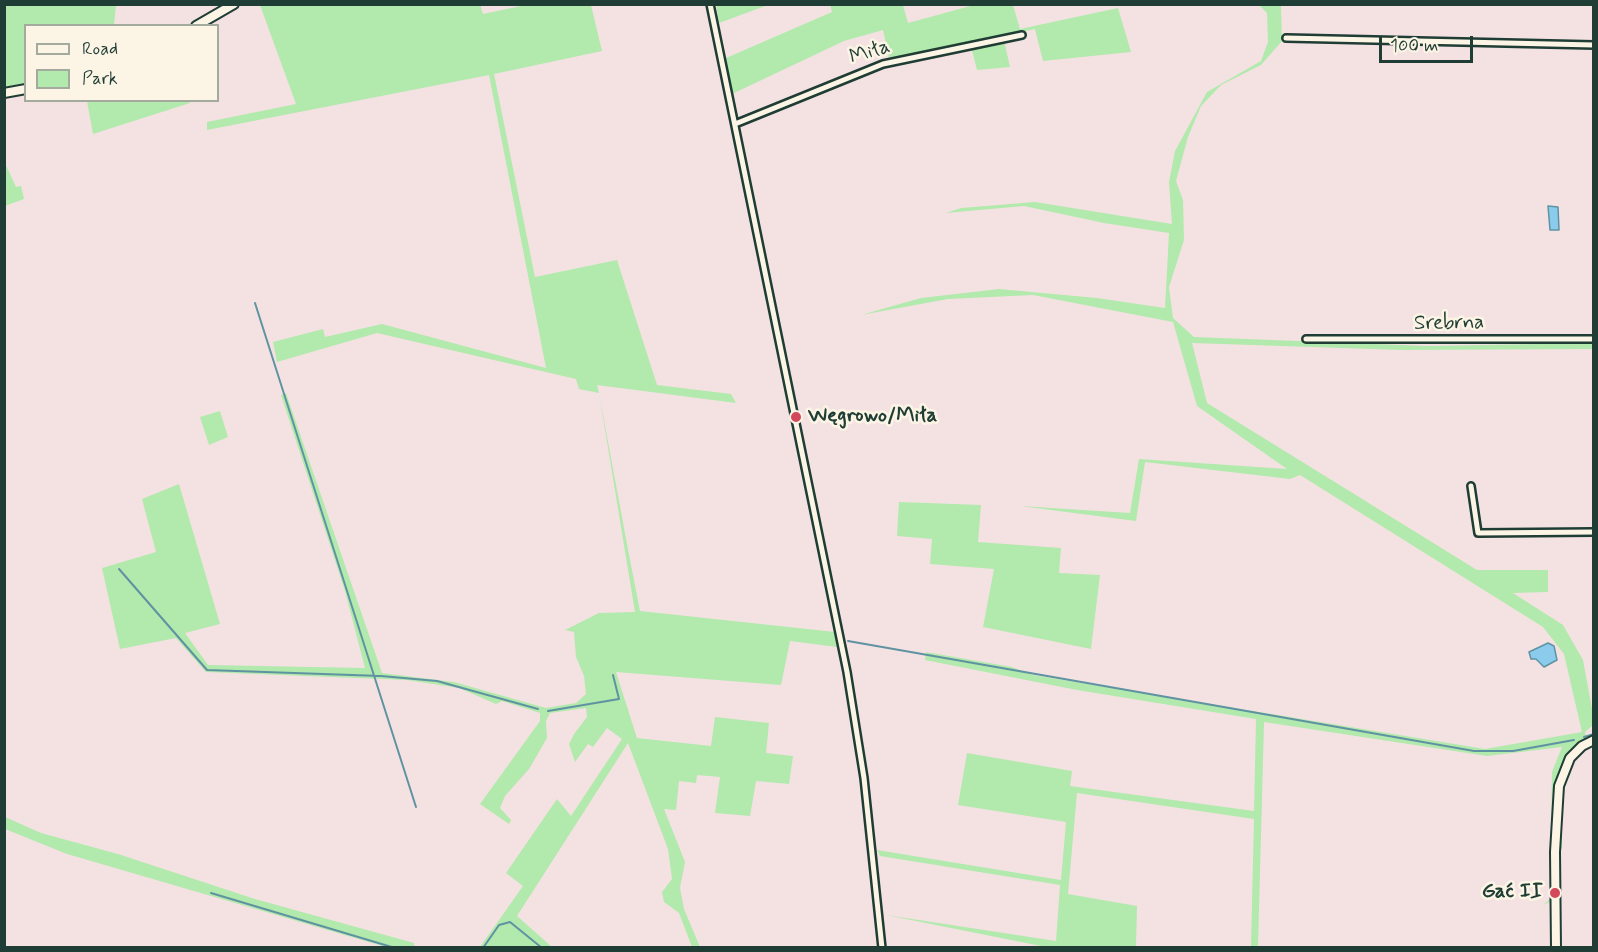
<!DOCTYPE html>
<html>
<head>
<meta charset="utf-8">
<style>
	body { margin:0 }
	#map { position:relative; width:1598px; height:952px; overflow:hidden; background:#f4e2e3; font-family:Mynerve,sans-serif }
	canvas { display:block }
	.frame { position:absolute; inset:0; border:6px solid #1f3d34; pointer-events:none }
	.legend { position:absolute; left:24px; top:24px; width:195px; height:78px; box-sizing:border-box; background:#fcf5e5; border:2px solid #a4ab9e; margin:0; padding:8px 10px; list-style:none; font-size:18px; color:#1f3d34 }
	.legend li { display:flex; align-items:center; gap:12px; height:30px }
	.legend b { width:30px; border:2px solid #a4ab9e }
	.scale { position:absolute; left:1379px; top:36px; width:94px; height:27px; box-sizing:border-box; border:3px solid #1f3d34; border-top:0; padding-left:8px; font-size:18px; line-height:21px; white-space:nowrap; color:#1f3d34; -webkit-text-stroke:4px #fcf5e5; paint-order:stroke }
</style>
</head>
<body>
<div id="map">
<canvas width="1598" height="952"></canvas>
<div class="frame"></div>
<ul class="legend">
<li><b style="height:8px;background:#fcf5e5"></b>Road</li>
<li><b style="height:16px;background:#b2e9ac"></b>Park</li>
</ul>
<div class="scale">100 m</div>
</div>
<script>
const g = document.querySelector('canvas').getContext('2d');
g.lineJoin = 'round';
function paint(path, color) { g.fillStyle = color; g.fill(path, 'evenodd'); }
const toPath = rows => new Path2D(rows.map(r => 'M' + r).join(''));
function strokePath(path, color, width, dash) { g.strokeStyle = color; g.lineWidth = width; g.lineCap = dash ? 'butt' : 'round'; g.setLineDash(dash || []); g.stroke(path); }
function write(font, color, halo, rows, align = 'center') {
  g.font = font + ' Mynerve,sans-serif'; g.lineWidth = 5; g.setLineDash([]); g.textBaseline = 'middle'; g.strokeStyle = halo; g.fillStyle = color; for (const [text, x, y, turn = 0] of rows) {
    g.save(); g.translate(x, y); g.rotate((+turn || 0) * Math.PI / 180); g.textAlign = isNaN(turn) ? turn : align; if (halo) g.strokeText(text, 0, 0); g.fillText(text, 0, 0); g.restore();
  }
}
const green = toPath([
	[5,4,116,5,114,25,26,26,25,83,5,87],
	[480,4,483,14,526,5,591,5,602,51,494,74,535,277,617,260,657,385,731,394,736,403,597,385,599,393,629,555,640,611,835,632,837,647,790,641,781,685,616,672,637,738,711,746,715,717,769,723,766,753,793,756,789,784,756,781,750,816,715,813,720,777,697,775,696,783,679,781,676,810,664,809,685,862,680,888,684,909,700,947,692,947,679,913,664,902,662,892,672,879,668,849,628,743,517,916,552,947,480,947,523,886,506,873,557,799,571,816,622,739,607,728,593,747,588,744,575,762,569,744,574,734,587,717,586,708,550,713,546,721,547,738,529,769,505,796,500,808,511,820,509,824,480,804,540,721,540,713,502,701,496,704,459,688,407,680,206,672,176,638,120,649,102,568,156,552,142,499,179,484,220,624,185,633,208,665,365,668,345,591,281,395,286,393,382,673,454,682,546,708,576,703,586,694,584,676,576,657,574,632,565,630,599,613,635,612,599,393,579,389,576,379,377,333,277,362,273,342,323,329,325,337,382,324,546,368,489,75,207,130,207,122,296,104,260,5],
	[716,4,768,4,768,5,719,23],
	[830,4,903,5,908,23,974,5,1013,5,1020,29,1118,8,1131,52,1043,61,1035,29,1003,36,1010,67,977,70,970,42,889,58,883,30,844,41,732,94,726,58,832,12],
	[1259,5,1281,5,1282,41,1261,65,1221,85,1201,106,1188,137,1176,181,1183,200,1184,240,1169,287,1173,318,1194,337,1428,346,1593,343,1593,349,1402,350,1192,343,1207,403,1477,570,1548,570,1548,592,1513,593,1563,625,1583,660,1594,720,1593,725,1585,732,1587,745,1566,763,1562,791,1562,849,1556,849,1554,900,1543,905,1550,899,1552,772,1562,747,1487,756,1264,722,1258,947,1251,947,1254,819,1077,793,1068,894,1137,906,1136,947,1046,947,886,915,1056,941,1060,885,880,856,877,850,1061,880,1066,822,958,805,967,753,1072,771,1070,786,1254,811,1256,719,1077,690,925,660,926,652,1012,667,1033,675,1485,749,1582,732,1564,654,1543,627,1300,475,1290,479,1145,462,1136,521,1020,506,1130,513,1139,459,1287,469,1197,406,1173,322,1033,295,948,299,861,315,921,298,999,289,1097,298,1165,308,1169,233,1104,223,1024,206,946,213,961,208,1035,202,1172,224,1169,182,1175,151,1207,92,1261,61,1268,42,1267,13],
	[189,100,190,103,93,134,87,101],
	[4,161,16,187,21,186,24,199,5,206],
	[220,411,228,437,209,445,200,417],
	[899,502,981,505,978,542,1061,548,1059,573,1100,575,1091,649,983,627,994,569,930,564,932,539,897,536],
	[5,817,41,833,118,854,255,899,414,943,414,947,386,947,67,854,5,829]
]);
const water = toPath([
	[1548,206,1558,207,1559,230,1550,230,1548,206],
	[1548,643,1554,646,1557,660,1544,667,1536,659,1531,659,1529,652,1548,643]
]);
const stream = toPath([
	[255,303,416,807],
	[119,569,207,670,381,676,437,681,538,709],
	[848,641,1474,751,1513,751,1574,740],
	[548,711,619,699,613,675],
	[1584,737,1594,734],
	[211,893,395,948],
	[483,948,499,925,510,922,542,948]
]);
const street = toPath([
	[710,4,847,672,864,778,882,948],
	[1286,38,1594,45],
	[735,124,883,64,1022,35],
	[1306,339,1594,339],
	[1471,486,1478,533,1594,532]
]);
const secondary = toPath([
	[196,26,234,4],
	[4,93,26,89],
	[1556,948,1555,852,1559,786,1570,758,1582,746,1594,740]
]);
const markers = [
	[796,417,6,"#d1495b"],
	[1555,893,6,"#d1495b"]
];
const streetNames = [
	["Miła",870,53,-18],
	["Srebrna",1449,324,-1]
];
const poiNames = [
	["Węgrowo/Miła",808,417],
	["Gać II",1543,893,"right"]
];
paint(green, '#b2e9ac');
paint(water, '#8bccec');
strokePath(water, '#6093a2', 1.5);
strokePath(stream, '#6093a2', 2);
strokePath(street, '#1f3d34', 10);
strokePath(secondary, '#1f3d34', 12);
strokePath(street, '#fcf5e5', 5);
strokePath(secondary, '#fcf5e5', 8);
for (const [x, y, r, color] of markers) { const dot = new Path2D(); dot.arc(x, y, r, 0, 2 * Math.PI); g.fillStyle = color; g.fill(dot); strokePath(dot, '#fcf5e5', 2); }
write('21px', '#1f3d34', '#fcf5e5', streetNames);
write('bold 21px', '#1f3d34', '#fcf5e5', poiNames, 'left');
</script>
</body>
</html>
